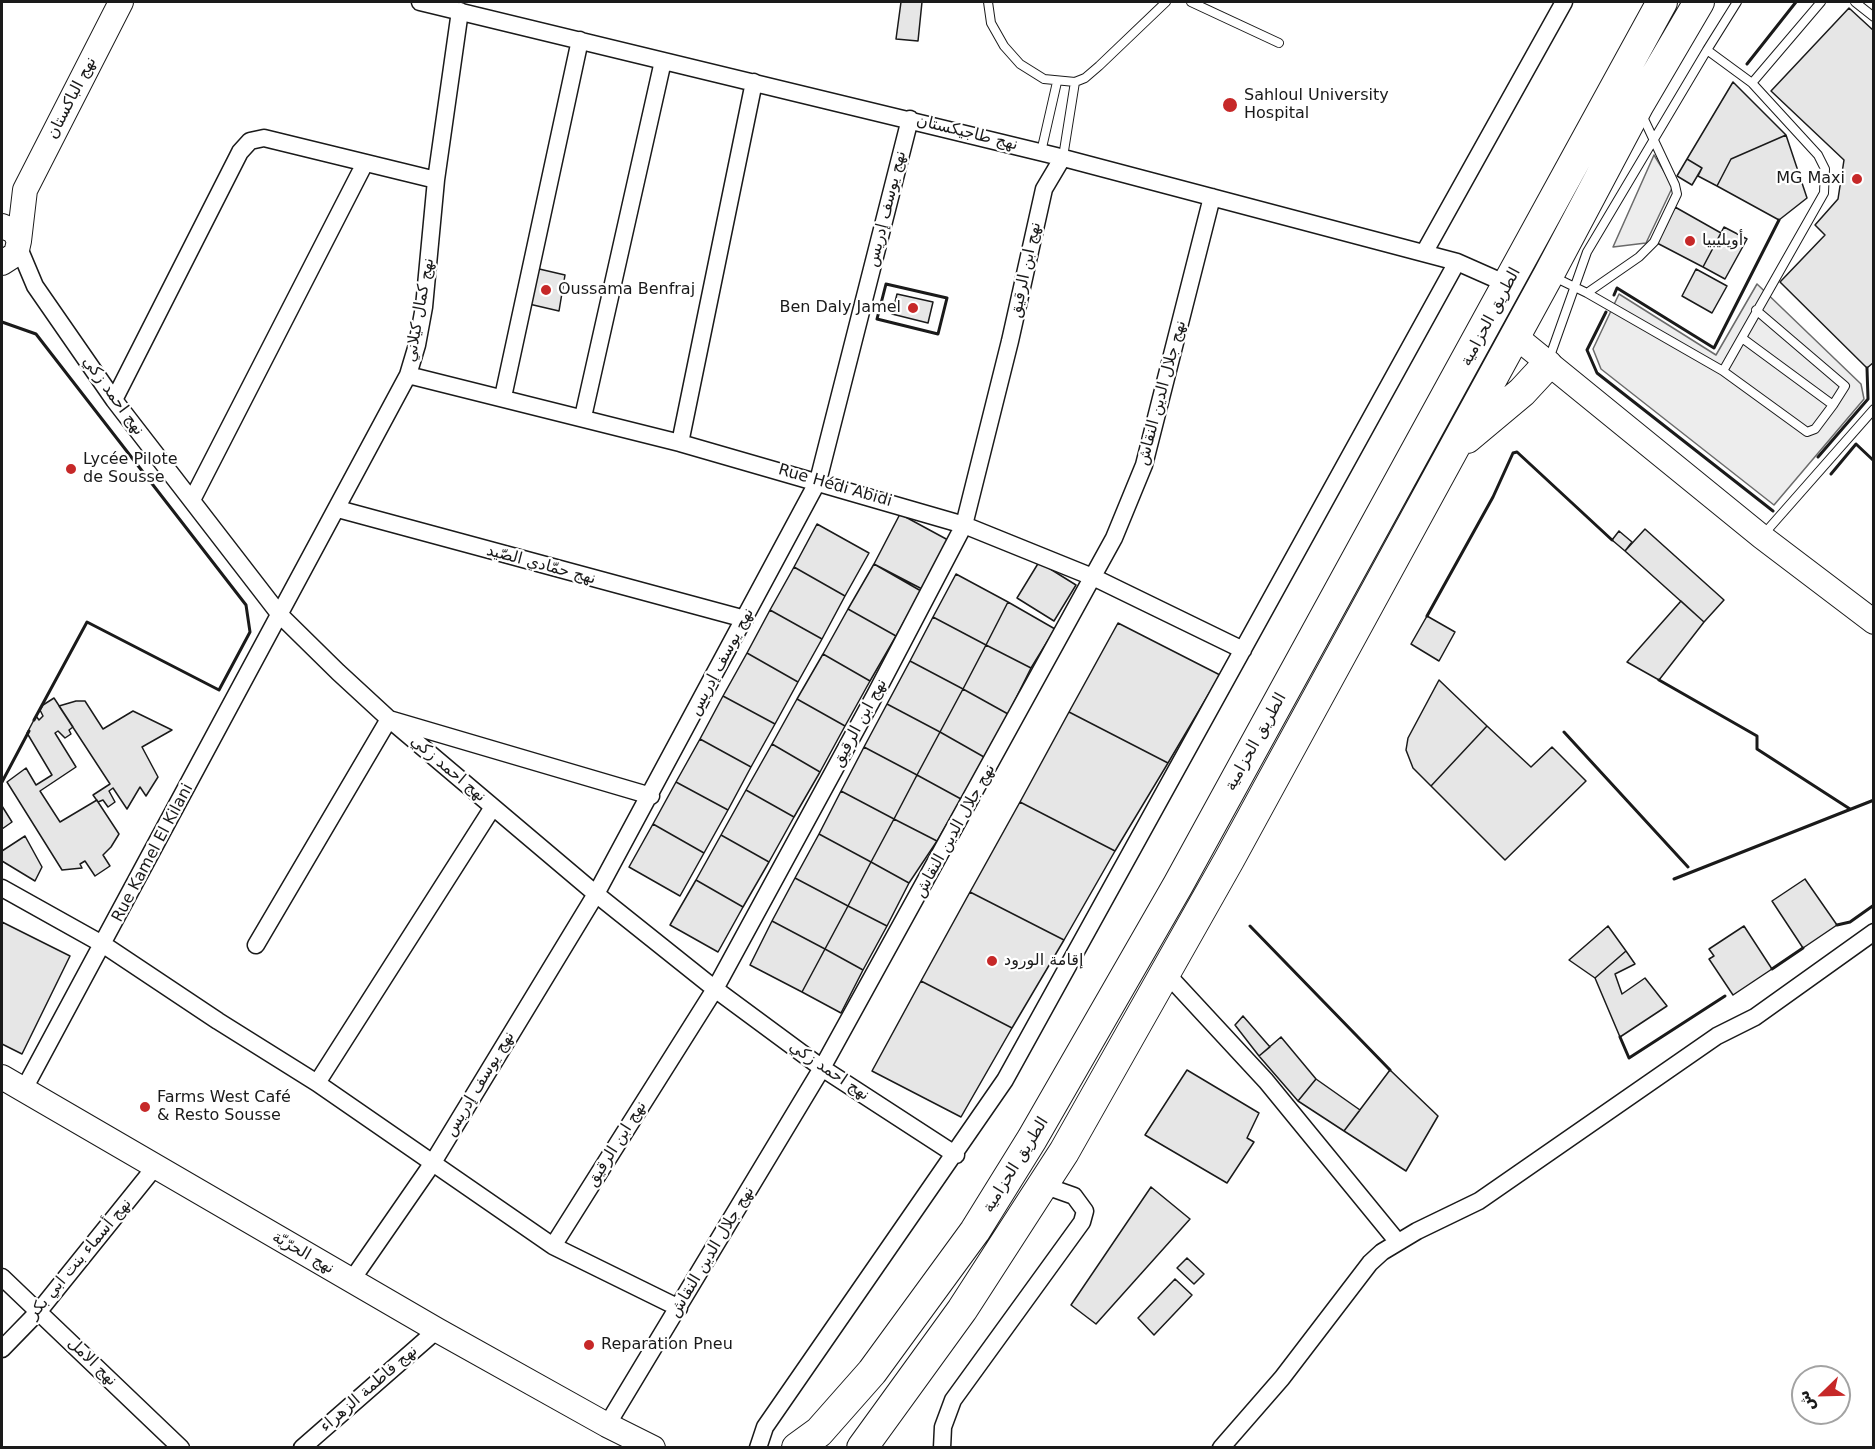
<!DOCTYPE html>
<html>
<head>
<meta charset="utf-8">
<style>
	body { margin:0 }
	#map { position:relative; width:1875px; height:1449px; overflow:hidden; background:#fff; font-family:"DejaVu Sans",Vazirmatn,sans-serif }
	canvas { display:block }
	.frame { position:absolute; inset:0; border:3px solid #1a1a1a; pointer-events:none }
	.north { position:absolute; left:1791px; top:1365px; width:60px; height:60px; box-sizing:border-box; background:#fff; border:2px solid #a3a3a3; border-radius:50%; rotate:247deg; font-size:16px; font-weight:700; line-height:24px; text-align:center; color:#1a1a1a }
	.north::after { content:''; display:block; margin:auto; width:21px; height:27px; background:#c62828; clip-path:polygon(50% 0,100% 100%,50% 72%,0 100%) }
</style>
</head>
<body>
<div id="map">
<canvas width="1875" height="1449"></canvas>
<div class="frame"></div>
<div class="north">ش</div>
</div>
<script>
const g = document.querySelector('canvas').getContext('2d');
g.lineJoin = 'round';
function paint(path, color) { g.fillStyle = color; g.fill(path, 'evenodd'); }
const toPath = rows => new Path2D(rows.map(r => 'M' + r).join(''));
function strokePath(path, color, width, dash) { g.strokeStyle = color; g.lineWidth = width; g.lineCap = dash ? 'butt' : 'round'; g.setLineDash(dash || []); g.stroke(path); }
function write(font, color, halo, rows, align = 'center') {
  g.font = font + ' "DejaVu Sans",Vazirmatn,sans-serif'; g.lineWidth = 4.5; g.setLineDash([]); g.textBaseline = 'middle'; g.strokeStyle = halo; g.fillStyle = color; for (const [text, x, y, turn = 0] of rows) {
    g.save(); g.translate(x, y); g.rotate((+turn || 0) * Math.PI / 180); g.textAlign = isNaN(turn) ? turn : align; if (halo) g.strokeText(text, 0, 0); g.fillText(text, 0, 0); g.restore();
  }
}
const built = toPath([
	[1654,155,1673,186,1646,243,1613,247,1654,155],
	[1757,284,1861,384,1864,399,1774,505,1601,369,1593,349,1619,294,1716,355,1757,284]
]);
const building = toPath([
	[901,2,922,2,918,41,896,39,901,2],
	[1849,8,1874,31,1874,362,1867,368,1780,282,1825,235,1815,225,1838,199,1844,160,1771,91,1849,8],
	[1733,82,1786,135,1731,159,1717,186,1698,176,1702,168,1687,159,1733,82],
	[1786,135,1807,198,1779,220,1717,186,1731,159,1786,135],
	[1687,159,1702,168,1692,185,1677,176,1687,159],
	[1675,207,1721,233,1703,267,1657,243,1675,207],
	[1724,227,1747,239,1725,279,1703,267,1724,227],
	[535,268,565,275,559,311,529,304,535,268],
	[1696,269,1727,286,1712,313,1682,296,1696,269],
	[897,294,933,302,928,323,892,314,897,294],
	[900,514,948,540,922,589,874,564,900,514],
	[817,524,869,553,845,596,794,567,817,524],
	[1645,529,1724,600,1704,622,1625,551,1645,529],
	[1619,531,1632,542,1625,551,1612,540,1619,531],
	[1039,562,1076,585,1054,621,1017,598,1039,562],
	[874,564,921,591,896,636,848,609,874,564],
	[794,567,845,596,822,639,770,610,794,567],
	[956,574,1008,602,986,645,933,617,956,574],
	[1681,601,1704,622,1659,680,1627,662,1681,601],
	[1008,602,1055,629,1031,668,986,645,1008,602],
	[848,609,896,636,870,681,823,654,848,609],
	[770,610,822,639,798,682,747,653,770,610],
	[1427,616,1455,632,1439,661,1411,644,1427,616],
	[933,617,986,645,963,689,910,661,933,617],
	[1118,623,1220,675,1168,763,1069,712,1118,623],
	[986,645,1031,668,1008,714,963,689,986,645],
	[747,653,798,682,775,724,723,696,747,653],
	[823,654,870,681,845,726,797,699,823,654],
	[910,661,963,689,940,732,887,704,910,661],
	[1439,680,1487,726,1431,786,1413,768,1406,750,1408,738,1439,680],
	[963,689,1008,714,984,757,940,732,963,689],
	[723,696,775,724,751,767,700,739,723,696],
	[54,698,73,727,69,730,71,734,65,738,58,731,55,733,76,767,40,791,60,822,97,800,98,802,119,834,111,847,103,855,110,866,95,876,85,861,80,864,82,868,62,870,7,782,26,768,36,785,52,775,27,733,36,716,39,720,43,716,40,710,43,705,54,698],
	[797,699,845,726,820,772,772,744,797,699],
	[76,701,85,701,103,729,133,711,172,730,142,747,158,777,146,796,140,787,127,809,113,788,109,791,115,802,108,807,103,800,98,802,93,795,110,784,59,706,76,701],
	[887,704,940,732,917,775,864,747,887,704],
	[1069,712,1168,763,1115,851,1020,802,1069,712],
	[1487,726,1531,767,1552,747,1586,781,1505,860,1431,786,1487,726],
	[940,732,984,757,961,799,917,775,940,732],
	[700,739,751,767,728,810,676,782,700,739],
	[772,744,820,772,794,817,746,790,772,744],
	[864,747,917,775,894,819,841,791,864,747],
	[917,775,961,799,937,841,894,819,917,775],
	[676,782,728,810,704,853,653,824,676,782],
	[746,790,794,817,769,862,721,835,746,790],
	[841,791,894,819,871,862,819,834,841,791],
	[1020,802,1115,851,1064,940,970,892,1020,802],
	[2,806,12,822,2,829,2,806],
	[894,819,937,841,909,883,871,862,894,819],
	[653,824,704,853,680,896,629,867,653,824],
	[819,834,871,862,848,906,795,878,819,834],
	[721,835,769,862,743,907,696,880,721,835],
	[25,836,42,867,35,881,2,861,2,851,25,836],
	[871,862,909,883,887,926,848,906,871,862],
	[795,878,848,906,825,949,772,921,795,878],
	[1805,879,1837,925,1803,948,1772,901,1805,879],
	[696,880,743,907,718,952,670,925,696,880],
	[970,892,1064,940,1012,1028,921,981,970,892],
	[848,906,887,926,863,970,825,949,848,906],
	[772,921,825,949,802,992,750,965,772,921],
	[2,922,70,956,22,1054,2,1044,2,922],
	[1608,926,1626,951,1595,978,1569,960,1608,926],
	[1744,926,1772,969,1733,995,1709,959,1714,956,1709,949,1744,926],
	[825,949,863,970,841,1013,802,992,825,949],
	[1626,951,1635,964,1615,974,1622,994,1645,978,1667,1006,1620,1037,1595,978,1626,951],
	[921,981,1012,1028,961,1117,872,1071,921,981],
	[1243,1016,1270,1047,1259,1056,1235,1025,1243,1016],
	[1281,1037,1316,1079,1298,1101,1259,1056,1281,1037],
	[1187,1070,1259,1113,1247,1138,1254,1142,1227,1183,1145,1135,1187,1070],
	[1390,1070,1438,1116,1406,1171,1344,1131,1390,1070],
	[1316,1079,1360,1110,1344,1131,1298,1101,1316,1079],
	[1151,1187,1190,1219,1096,1324,1071,1305,1151,1187],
	[1187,1258,1204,1274,1194,1284,1177,1268,1187,1258],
	[1175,1279,1192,1295,1154,1335,1138,1318,1175,1279]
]);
const lane = toPath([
	[988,2,991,23,1004,46,1020,64,1044,79,1075,82,1085,78,1099,66,1166,2],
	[1191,2,1279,43],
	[1855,2,1874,17],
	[1707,50,1737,2],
	[1752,83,1821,2],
	[1041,152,1057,82],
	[1063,157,1075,82],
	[1552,276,1587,293,1639,257,1654,242,1677,194,1675,185,1642,115],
	[1756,310,1845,386,1833,405],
	[1549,359,1587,252,1707,50,1752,83,1818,155,1825,169,1824,193,1723,371,1587,293],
	[1723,371,1807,432,1815,429,1833,405,1742,338],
	[1763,535,1874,409]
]);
const street = toPath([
	[420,2,1056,156,1457,262,1509,285],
	[19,248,35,286,114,400,280,615,338,672,389,719,596,894,715,989,822,1068,956,1155],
	[1424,253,1564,2],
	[408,375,680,443,964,525,1095,578,1243,650],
	[503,397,580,40],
	[114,400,240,152,250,141,264,138,436,180],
	[583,417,663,61],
	[680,443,754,82],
	[192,500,365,163],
	[338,509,745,619],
	[2,888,104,945,218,1021,317,1083,553,1246,679,1308],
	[256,945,389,719,651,796],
	[1165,972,1266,1081,1397,1241],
	[317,1083,493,807],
	[24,1089,408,375,417,345,424,307,436,180,460,11],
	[553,1246,715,989,875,695,964,525,1010,341,1044,189,1063,157],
	[2,1277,181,1448],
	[351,1281,432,1164,596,894,818,481,910,119],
	[2,1349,39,1311,155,1167],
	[607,1425,822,1068,1114,538,1144,465,1212,197],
	[302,1448,437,1330],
	[758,1448,765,1427,1005,1080,1457,262],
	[942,1448,943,1427,953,1400,1082,1222,1085,1211,1074,1196,1043,1185],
	[1221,1448,1282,1378,1370,1263,1382,1252,1417,1231,1479,1201,1717,1036,1755,1017,1874,932]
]);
const secondary = toPath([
	[2,226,14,231,19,241,16,254,2,263],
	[19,241,25,190,121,2],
	[1515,336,1762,537,1874,622],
	[2,1077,437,1330,607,1425,653,1448]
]);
const highway = toPath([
	[1467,438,1522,392,1547,365],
	[797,1448,819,1432,872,1372,975,1231,1032,1139,1178,885,1662,2],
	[862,1448,962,1310,1064,1152,1229,860,1549,274,1638,106,1699,2]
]);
const wall = toPath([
	[1747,64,1796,2],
	[886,284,947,298,938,334,877,319,886,284],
	[1614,295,1617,288,1714,348,1779,220],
	[1606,312,1587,350,1597,373,1773,511],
	[2,322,36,334,246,605,250,632,219,690,87,622,34,720],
	[1818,457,1868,399,1867,368],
	[1831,474,1856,444,1874,461],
	[1427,616,1493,497,1513,453,1517,452,1612,540],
	[1659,680,1757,736,1757,749,1850,809],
	[1564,732,1688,867],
	[2,782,29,731],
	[1674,879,1874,800],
	[1837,925,1850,922,1874,905],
	[1250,926,1390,1070],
	[1772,969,1803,948],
	[1620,1037,1629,1058,1725,996]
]);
const markers = [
	[1230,105,8,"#c62828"],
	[1857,179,6,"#c62828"],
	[1690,241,6,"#c62828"],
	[546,290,6,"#c62828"],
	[913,308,6,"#c62828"],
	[71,469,6,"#c62828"],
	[992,961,6,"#c62828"],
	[145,1107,6,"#c62828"],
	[589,1345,6,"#c62828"]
];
const poiNames = [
	["Sahloul University",1244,96],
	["Hospital",1244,114],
	["MG Maxi",1845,179,"right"],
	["أويليبيا",1702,241],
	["Oussama Benfraj",558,290],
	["Ben Daly Jamel",901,308,"right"],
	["Lycée Pilote",83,460],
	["de Sousse",83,478],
	["إقامة الورود",1004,961],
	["Farms West Café",157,1098],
	["& Resto Sousse",157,1116],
	["Reparation Pneu",601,1345]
];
const streetNames = [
	["نهج الباكستان",72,98,-63],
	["نهج طاجيكستان",967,133,14],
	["نهج يوسف إدريس",887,209,-76],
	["نهج ابن الرقيق",1026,270,-78],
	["نهج كمال كيلاني",420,310,-80],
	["الطريق الحزامية",1491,317,-62],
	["نهج جلال الدين النقاش",1162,393,-75],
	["نهج احمد زكي",113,396,54],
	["Rue Hédi Abidi",835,486,16],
	["نهج حمّادي الصّيد",541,565,15],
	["نهج يوسف إدريس",722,662,-62],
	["نهج ابن الرقيق",860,723,-62],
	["الطريق الحزامية",1256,742,-61],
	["نهج احمد زكي",448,769,40],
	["نهج جلال الدين النقاش",955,831,-61],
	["Rue Kamel El Kilani",153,853,-62],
	["نهج احمد زكي",829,1071,34],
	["نهج يوسف إدريس",480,1084,-59],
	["نهج ابن الرقيق",617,1144,-58],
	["الطريق الحزامية",1016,1165,-58],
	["نهج جلال الدين النقاش",712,1252,-59],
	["نهج الحرّيّة",303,1253,30],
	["نهج أسماء بنت ابي بكر",80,1259,-50],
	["نهج الامل",92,1362,44],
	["نهج فاطمة الزهراء",369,1389,-41]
];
paint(built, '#ededed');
strokePath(built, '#6a6a6a', 1.5);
paint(building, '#e6e6e6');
strokePath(building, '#1a1a1a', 1.5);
strokePath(lane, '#1a1a1a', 10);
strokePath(street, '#1a1a1a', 19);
strokePath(secondary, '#1a1a1a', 26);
strokePath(highway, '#1a1a1a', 32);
strokePath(lane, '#fff', 8);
strokePath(street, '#fff', 16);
strokePath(secondary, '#fff', 24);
strokePath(highway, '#fff', 30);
strokePath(wall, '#1a1a1a', 3);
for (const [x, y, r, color] of markers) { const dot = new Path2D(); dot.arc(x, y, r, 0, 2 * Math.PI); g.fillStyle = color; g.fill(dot); strokePath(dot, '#fff', 2); }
write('16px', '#1a1a1a', '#fff', poiNames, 'left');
write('16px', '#1a1a1a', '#fff', streetNames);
</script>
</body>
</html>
